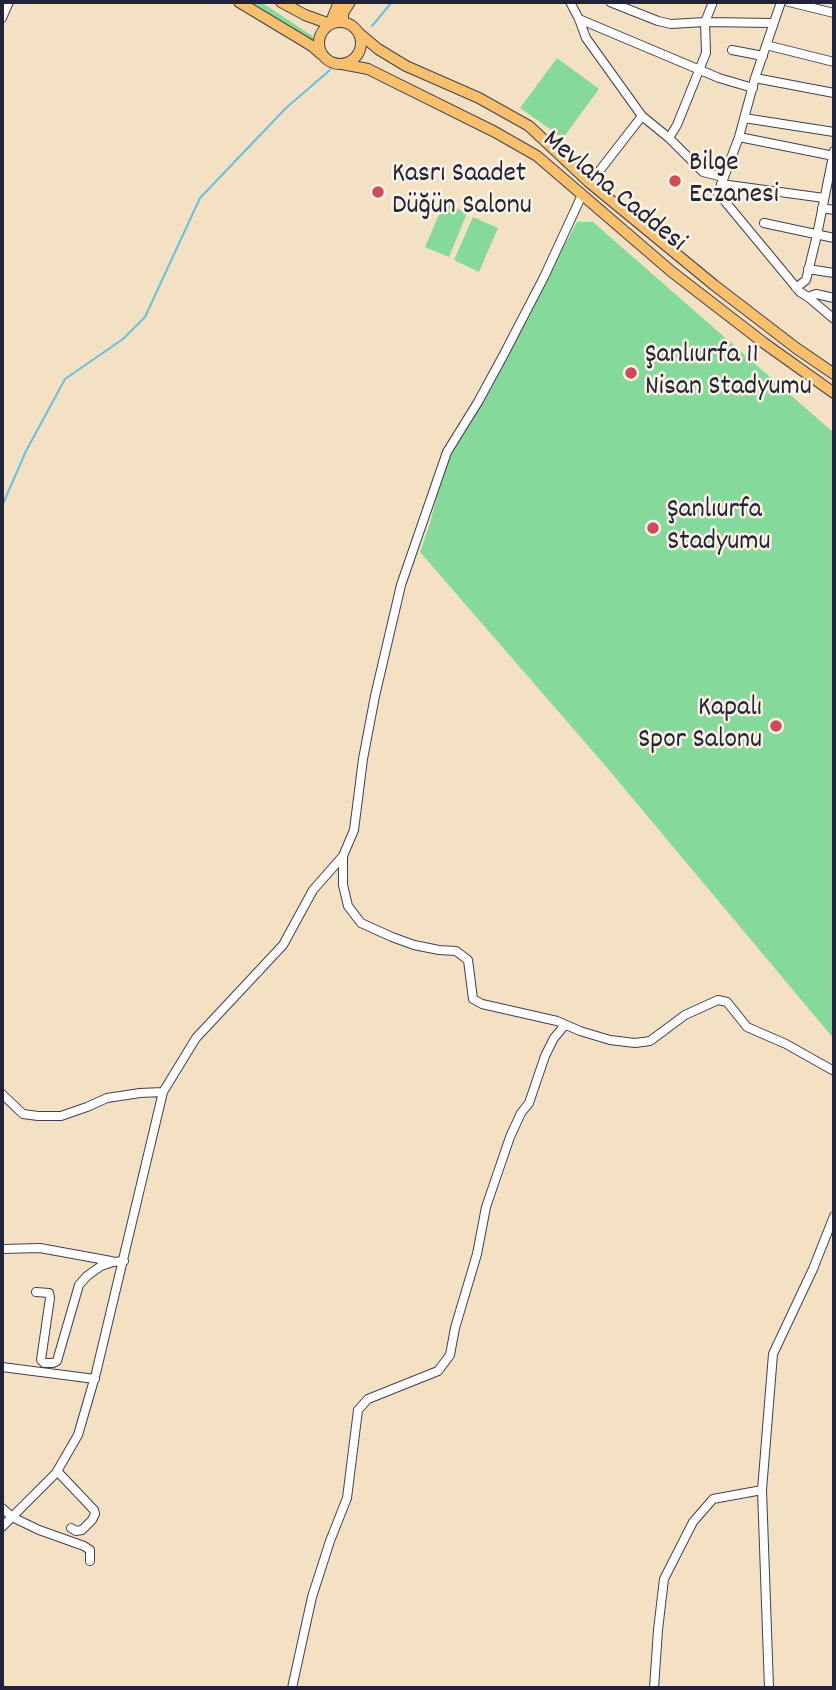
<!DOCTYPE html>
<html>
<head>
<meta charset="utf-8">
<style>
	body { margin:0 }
	#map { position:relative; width:836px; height:1690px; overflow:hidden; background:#f4e1c4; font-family:Dekko,sans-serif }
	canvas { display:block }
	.frame { position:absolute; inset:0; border:4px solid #22223b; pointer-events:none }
</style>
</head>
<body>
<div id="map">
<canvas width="836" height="1690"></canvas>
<div class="frame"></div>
</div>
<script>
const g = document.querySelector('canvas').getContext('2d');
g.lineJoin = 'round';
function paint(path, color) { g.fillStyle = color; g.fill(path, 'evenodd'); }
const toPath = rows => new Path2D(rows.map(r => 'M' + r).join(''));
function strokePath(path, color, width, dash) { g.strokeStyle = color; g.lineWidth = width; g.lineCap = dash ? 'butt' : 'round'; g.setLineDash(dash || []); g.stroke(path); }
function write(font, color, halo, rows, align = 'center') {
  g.font = font + ' Dekko,sans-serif'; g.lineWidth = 5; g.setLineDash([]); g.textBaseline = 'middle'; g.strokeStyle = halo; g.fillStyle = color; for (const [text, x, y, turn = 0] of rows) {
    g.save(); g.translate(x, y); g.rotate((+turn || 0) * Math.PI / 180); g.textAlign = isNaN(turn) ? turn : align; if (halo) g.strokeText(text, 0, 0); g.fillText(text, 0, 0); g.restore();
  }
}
const green = toPath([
	[249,2,261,2,314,37,311,41],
	[557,58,599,89,563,138,520,108],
	[444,203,467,213,449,257,425,247],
	[473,217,498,228,479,272,454,260],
	[577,222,593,222,834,433,834,1039,603,763,420,552,430,523,444,468]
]);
const stream = toPath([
	[372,26,392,2],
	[2,506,26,451,65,379,123,339,145,317,200,198,286,108,330,70]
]);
const minor = toPath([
	[570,2,579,19,586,38,642,116,669,138,703,172,723,177],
	[610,2,658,21,671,24,705,22,773,23],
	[781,2,755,78,739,137,718,193,800,292,808,297,834,319],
	[789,2,834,13],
	[2,18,9,2],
	[579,19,719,78,753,88],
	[766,45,834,62],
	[732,50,763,56],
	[755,78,834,93],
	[744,118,834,132],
	[739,137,834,156],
	[669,138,677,125,706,53,705,22,713,2],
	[590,183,642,116],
	[721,184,824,198],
	[822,208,834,210],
	[764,223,834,238],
	[808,269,834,273],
	[796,288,806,280,817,235,834,151],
	[808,297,816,294,834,298],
	[343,856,343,885,348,906,361,923,392,937,414,945,439,950,456,951,468,960,473,999,482,1004,557,1021,580,1031,610,1040,635,1043,650,1041,685,1015,718,1000,727,1002,747,1027,786,1044,834,1071],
	[2,1094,23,1114,38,1116,61,1116,87,1107,107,1098,140,1093,163,1092],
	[2,1249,40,1248,111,1261],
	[36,1292,49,1293,50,1298,41,1360,44,1363,53,1363,57,1361,79,1285,87,1276,101,1266,113,1262,124,1261],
	[2,1367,95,1379],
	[57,1471,94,1510,95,1514,92,1520,82,1530,76,1531,71,1528],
	[2,1508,12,1517,39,1530,84,1546,90,1550,90,1561],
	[2,1527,56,1473,78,1435,96,1373,163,1092,196,1038,283,945,313,890,343,856,354,830,363,759,375,696,401,585,447,452,478,402,503,356,544,277,582,195],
	[292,1688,312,1597,330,1541,347,1498,358,1410,368,1399,438,1371,450,1355,455,1328,477,1254,486,1207,510,1137,521,1113,529,1103,545,1056,554,1038,565,1025],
	[654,1688,658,1630,664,1579,693,1522,713,1499,762,1490],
	[769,1688,762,1490,773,1354,813,1269,834,1216]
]);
const major = toPath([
	[239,2,312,46,321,54],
	[281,2,305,15,330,24,339,2],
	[343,22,343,13,350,2],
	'319 43a21 21 0 1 1 42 0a21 21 0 1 1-42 0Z',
	[359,33,378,49,406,66,479,98,529,126,590,183,714,285,796,348,834,374],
	[342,64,368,69,374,72,495,132,537,156,672,272,764,343,834,393]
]);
const markers = [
	[675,181,7,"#d1495b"],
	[378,192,7,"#d1495b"],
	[631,373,7,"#d1495b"],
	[653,528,7,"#d1495b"],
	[776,726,7,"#d1495b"]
];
const poiNames = [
	["Bilge",689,165],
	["Eczanesi",689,197],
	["Kasrı Saadet",392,176],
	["Düğün Salonu",392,208],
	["Şanlıurfa 11",645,357],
	["Nisan Stadyumu",645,389],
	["Şanlıurfa",667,512],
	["Stadyumu",667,544],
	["Kapalı",762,710,"right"],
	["Spor Salonu",762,742,"right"]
];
const streetNames = [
	["Mevlana Caddesi",613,193,39]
];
paint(green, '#85d99a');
strokePath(stream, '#63c1e1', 2);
strokePath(minor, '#423f50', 10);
strokePath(major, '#423f50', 12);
strokePath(minor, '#fff', 8);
strokePath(major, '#f8bf6c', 10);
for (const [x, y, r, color] of markers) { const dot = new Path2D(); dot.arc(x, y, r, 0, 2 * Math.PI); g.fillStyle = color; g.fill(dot); strokePath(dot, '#fcf5e5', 2.5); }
write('28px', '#22223b', '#fcf5e5', poiNames, 'left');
write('28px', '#22223b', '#fcf5e5', streetNames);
</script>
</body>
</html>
